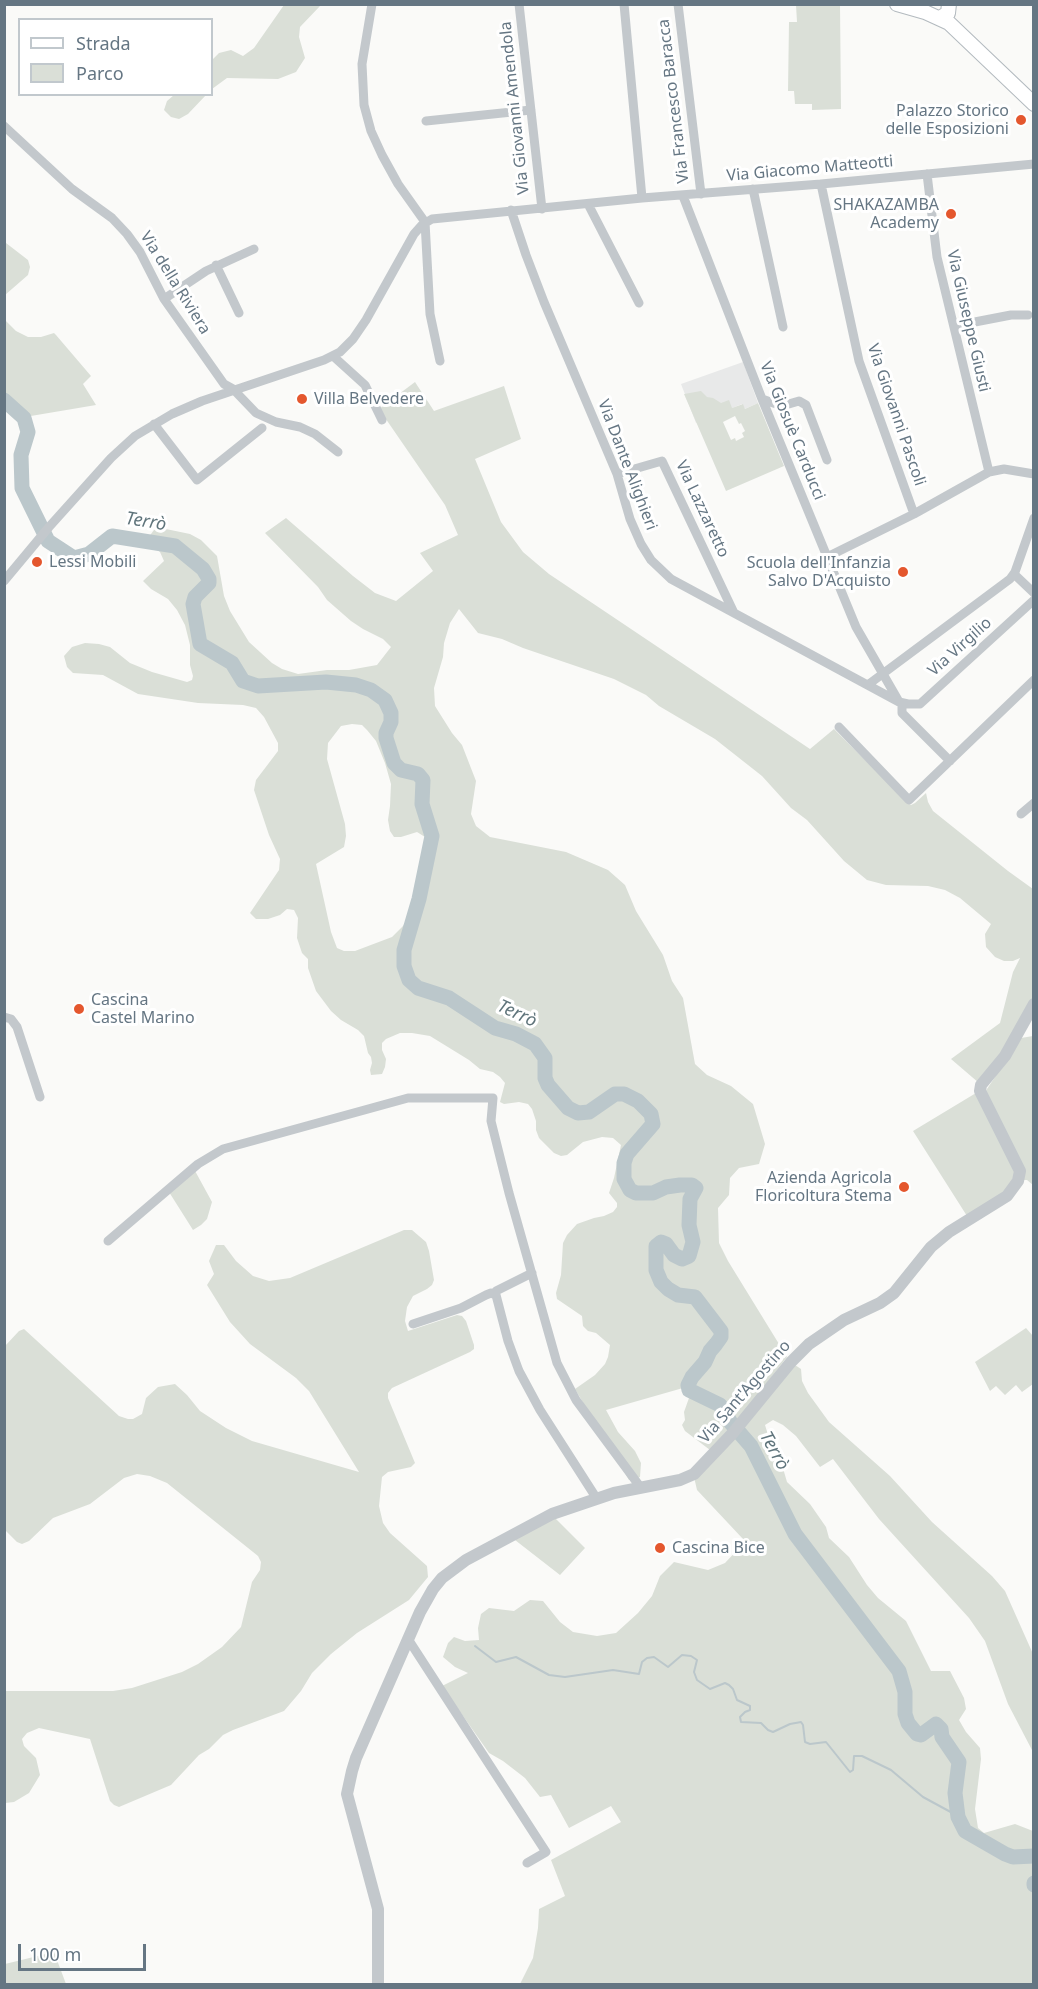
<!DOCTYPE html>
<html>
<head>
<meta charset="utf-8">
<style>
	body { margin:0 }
	#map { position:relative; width:1038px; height:1989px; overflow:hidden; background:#fafaf8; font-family:"Noto Sans",sans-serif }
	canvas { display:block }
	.frame { position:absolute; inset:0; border:6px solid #657683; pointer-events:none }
	.legend { position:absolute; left:18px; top:18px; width:195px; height:78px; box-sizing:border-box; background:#fff; border:2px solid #c1c8cd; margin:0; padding:8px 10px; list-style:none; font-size:18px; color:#657683 }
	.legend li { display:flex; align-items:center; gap:12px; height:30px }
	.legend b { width:30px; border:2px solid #c1c8cd }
	.scale { position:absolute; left:18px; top:1944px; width:128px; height:27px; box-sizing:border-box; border:3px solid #657683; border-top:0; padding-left:8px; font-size:18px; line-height:21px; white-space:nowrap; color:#657683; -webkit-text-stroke:4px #fff; paint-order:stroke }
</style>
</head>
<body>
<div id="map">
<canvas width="1038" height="1989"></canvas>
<div class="frame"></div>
<ul class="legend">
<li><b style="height:8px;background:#fff"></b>Strada</li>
<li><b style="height:16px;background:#dadfd7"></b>Parco</li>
</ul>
<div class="scale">100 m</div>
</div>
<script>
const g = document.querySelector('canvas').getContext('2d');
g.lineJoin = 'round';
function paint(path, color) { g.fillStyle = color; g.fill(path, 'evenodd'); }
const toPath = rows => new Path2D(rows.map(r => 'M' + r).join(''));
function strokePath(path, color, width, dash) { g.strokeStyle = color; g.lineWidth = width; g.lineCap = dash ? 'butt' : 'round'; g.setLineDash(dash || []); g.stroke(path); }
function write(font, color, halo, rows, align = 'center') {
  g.font = font + ' "Noto Sans",sans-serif'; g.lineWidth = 6; g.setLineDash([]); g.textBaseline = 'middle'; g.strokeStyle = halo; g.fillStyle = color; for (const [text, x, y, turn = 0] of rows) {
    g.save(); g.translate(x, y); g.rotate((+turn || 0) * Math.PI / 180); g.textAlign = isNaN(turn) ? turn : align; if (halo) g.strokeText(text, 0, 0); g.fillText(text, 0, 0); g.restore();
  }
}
const built = toPath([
	[743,362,758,403,745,409,742,404,696,423,681,384]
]);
const green = toPath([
	[284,5,321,5,300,27,299,37,305,58,296,72,278,79,227,78,212,89,212,60,219,53,231,50,243,56,254,48],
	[796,5,840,5,841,109,812,110,812,104,795,104,794,91,788,91,789,22,797,22],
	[174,95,174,94,206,95,188,114,179,119,171,117,164,110,167,101],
	[6,243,28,260,30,267,28,275,5,295],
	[4,319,16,331,28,337,41,337,54,333,56,335,91,376,83,384,96,405,19,418,5,404],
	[415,382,434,411,504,386,521,439,475,459,501,522,523,552,549,574,810,749,834,729,908,803,911,805,915,803,926,793,928,802,933,811,1008,871,1033,889,1033,999,1001,1054,979,1083,951,1059,1000,1023,1013,972,1020,958,1013,961,1004,961,995,957,986,947,985,934,991,924,960,898,945,890,928,886,886,885,867,880,844,861,807,820,791,808,762,776,715,739,659,706,646,695,614,679,523,648,502,639,478,633,459,609,450,623,444,643,443,657,434,688,435,706,452,733,462,745,476,781,471,814,476,826,490,837,566,852,608,870,625,885,636,911,663,955,672,981,683,998,695,1064,707,1075,731,1086,753,1104,765,1144,759,1164,739,1168,730,1178,729,1195,718,1208,719,1243,728,1261,787,1357,742,1415,710,1450,685,1431,682,1425,685,1420,684,1412,689,1398,683,1388,606,1410,618,1432,635,1451,641,1463,640,1477,635,1479,629,1480,575,1389,595,1375,605,1364,608,1357,610,1345,596,1333,588,1331,583,1326,582,1316,557,1299,556,1293,561,1275,563,1243,567,1235,577,1224,594,1218,604,1216,613,1212,617,1207,617,1203,609,1193,614,1178,621,1145,613,1138,602,1137,583,1142,567,1155,561,1156,554,1153,539,1138,536,1130,536,1121,532,1109,528,1104,519,1102,504,1104,500,1102,505,1083,500,1077,493,1072,480,1069,469,1060,430,1036,412,1033,400,1033,386,1039,382,1043,382,1050,386,1059,385,1067,382,1074,371,1075,370,1070,372,1063,371,1057,368,1053,364,1036,358,1030,341,1020,331,1011,316,991,308,968,308,959,302,953,297,938,298,918,294,910,287,909,280,915,268,919,256,919,250,913,279,870,280,859,269,835,254,790,256,780,278,751,278,743,264,717,256,708,243,705,198,703,138,694,103,675,73,673,67,667,64,656,72,647,85,643,99,644,110,647,130,663,152,672,187,682,192,680,193,676,190,665,190,645,185,625,177,610,168,599,151,589,143,581,164,561,160,552,153,547,148,538,154,530,161,528,190,534,201,540,217,556,224,596,230,611,249,642,272,663,282,669,298,674,327,670,349,670,377,665,391,647,383,639,363,629,351,621,327,600,318,587,265,533,286,518,353,576,375,593,396,601,433,571,420,553,458,535,445,505,379,409],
	[352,724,362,725,367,730,376,741,385,763,391,784,390,806,388,820,390,831,394,837,401,837,417,832,425,837,411,912,403,926,392,937,355,951,344,951,337,948,331,932,316,864,344,847,346,836,345,824,327,759,328,743,341,726],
	[701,391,707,397,713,398,721,403,729,400,732,408,743,404,745,409,758,403,784,466,726,491,684,394],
	[735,416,739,424,741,423,745,431,742,433,744,437,736,441,735,438,731,440,723,422],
	[1033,1036,1033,1185,1027,1180,1023,1180,985,1092,1021,1038],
	[976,1093,1015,1171,1015,1180,1007,1190,967,1216,913,1131],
	[194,1169,212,1202,207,1219,201,1225,193,1230,169,1192],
	[404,1230,412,1230,426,1242,429,1251,434,1280,432,1285,427,1289,413,1296,407,1307,405,1321,408,1331,457,1315,462,1316,466,1321,474,1345,474,1349,470,1352,392,1388,388,1393,388,1398,415,1463,411,1467,388,1472,382,1477,379,1506,383,1523,390,1533,427,1566,428,1577,409,1600,357,1633,331,1654,312,1673,301,1691,284,1711,233,1730,223,1735,209,1749,199,1755,171,1785,119,1807,114,1805,110,1801,90,1739,39,1728,27,1733,22,1739,24,1746,36,1758,40,1775,29,1793,14,1802,5,1803,5,1691,113,1691,132,1688,182,1672,198,1664,222,1647,241,1627,252,1582,260,1570,261,1562,258,1556,167,1483,150,1476,137,1474,124,1478,90,1504,53,1518,29,1541,22,1544,17,1542,5,1530,5,1346,19,1331,24,1329,119,1416,128,1419,133,1419,142,1414,146,1398,158,1387,175,1384,187,1395,200,1411,226,1428,252,1441,359,1472,309,1391,296,1378,250,1344,230,1322,207,1285,214,1274,209,1261,216,1245,224,1245,236,1261,253,1276,269,1281,290,1278],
	[1026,1328,1033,1336,1033,1384,1022,1392,1016,1385,1005,1395,996,1386,990,1391,975,1362],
	[795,1365,801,1369,802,1381,808,1393,829,1422,890,1476,932,1522,992,1576,1005,1591,1033,1654,1033,1752,1008,1704,985,1641,969,1618,879,1519,833,1459,820,1467,796,1436,783,1425,773,1420,765,1425,769,1438,778,1451,787,1482,810,1504,826,1527,829,1538,849,1557,867,1585,878,1598,906,1621,931,1671,950,1671,964,1698,966,1709,959,1720,966,1732,980,1748,981,1759,975,1809,978,1828,984,1833,1015,1824,1033,1831,1033,1984,520,1984,533,1958,538,1928,539,1909,565,1896,551,1860,621,1822,611,1806,569,1828,551,1795,540,1797,525,1778,503,1761,489,1753,442,1686,468,1673,455,1667,443,1657,448,1643,454,1637,465,1641,479,1640,478,1628,481,1614,489,1608,514,1611,530,1600,543,1601,560,1622,573,1632,597,1636,616,1633,638,1613,652,1596,660,1576,674,1562,708,1570,725,1563,739,1548,743,1539,697,1490,694,1477],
	[555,1518,585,1548,560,1575,515,1540],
	[54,1952,66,1984,5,1984,5,1964]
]);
const stream = toPath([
	[475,1646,496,1662,516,1657,549,1675,565,1677,613,1670,639,1674,642,1662,647,1658,654,1657,668,1667,682,1655,691,1656,697,1660,694,1672,697,1680,710,1689,725,1683,729,1685,733,1689,737,1700,750,1706,750,1710,745,1712,740,1717,741,1722,761,1723,768,1730,773,1732,790,1724,801,1722,803,1725,805,1742,810,1744,826,1742,850,1772,853,1770,854,1756,862,1756,891,1770,923,1797,958,1816]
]);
const river = toPath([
	[4,400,24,418,28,432,21,455,22,488,48,541,74,558,89,554,112,536,175,546,203,569,209,579,209,583,195,597,193,604,200,644,232,663,243,681,258,686,326,682,356,685,371,690,385,700,391,713,391,722,386,733,386,738,394,763,401,770,418,774,423,780,422,804,432,836,419,899,404,950,404,966,409,980,418,988,449,998,495,1028,516,1034,535,1044,545,1058,545,1078,548,1085,568,1108,578,1113,589,1112,615,1094,624,1094,638,1101,651,1114,653,1124,627,1154,624,1163,624,1179,630,1190,636,1193,653,1193,666,1187,680,1185,692,1185,696,1188,690,1199,689,1225,693,1242,689,1256,682,1259,674,1255,666,1244,661,1242,656,1246,656,1270,661,1282,668,1289,678,1295,695,1297,721,1331,721,1337,716,1344,710,1351,705,1362,692,1377,688,1385,689,1390,720,1405,731,1423,751,1446,795,1534,899,1671,905,1692,905,1714,908,1723,917,1734,921,1735,936,1724,941,1729,942,1737,959,1762,955,1793,958,1817,965,1831,1005,1854,1013,1857,1034,1856],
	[1034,1883,1034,1885]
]);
const minor = toPath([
	[372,4,362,64,364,105,371,131,382,155,398,184,425,222,430,314,440,361],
	[519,4,542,209],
	[624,4,642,198],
	[678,4,701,194],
	[426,121,531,110],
	[4,126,72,189,112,218,127,234,140,252,164,299,224,384,233,389,256,413,276,422,300,427,315,434,338,452],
	[927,174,937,257,989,472],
	[821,184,859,361,914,514],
	[753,189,783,327],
	[683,196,762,399,856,627,898,700],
	[588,204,639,303],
	[511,210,526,255,544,302,617,474,630,519,641,544,651,560,671,579,899,702,908,704,920,704,1034,600],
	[216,265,239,313],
	[164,299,206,271,254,249],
	[954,326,1011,315,1028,315],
	[333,356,365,385,382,420],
	[762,399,782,406,799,401,806,405,827,460],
	[154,424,197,480,262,428],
	[617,474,662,461,734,613],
	[827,557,914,514,989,472,1004,469,1034,474],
	[1014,574,1034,593],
	[4,581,49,527,111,458,135,436,172,414,202,401,324,360,340,352,353,339,366,320,414,234,422,225,432,219,642,198,821,184,1034,164],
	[869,684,1010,579,1015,572,1034,518],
	[902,703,902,713,950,761],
	[839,727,909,800,1034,680],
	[1021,814,1034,803],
	[4,1017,11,1019,17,1027,40,1097],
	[108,1241,198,1164,223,1149,408,1098,493,1098,491,1121,509,1193,557,1363,576,1400,641,1488],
	[532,1273,496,1291,496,1295,508,1341,519,1371,540,1410,597,1499],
	[413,1324,461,1308,486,1295,491,1293,496,1295],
	[408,1639,546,1852,527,1863]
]);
const tertiary = toPath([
	[378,1984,378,1909,347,1794,352,1771,356,1758,420,1612,433,1589,442,1578,466,1560,552,1514,614,1493,680,1480,694,1474,732,1434,791,1362,809,1344,844,1320,880,1303,894,1293,931,1247,949,1232,1007,1196,1018,1181,1020,1171,980,1091,981,1085,1005,1056,1034,1004]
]);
const secondary = toPath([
	[897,4,925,12,949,23,1034,104],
	[940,18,948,13,949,4]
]);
const markers = [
	[1021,120,6,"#e4572e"],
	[951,214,6,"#e4572e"],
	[302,399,6,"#e4572e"],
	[37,562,6,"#e4572e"],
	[903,572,6,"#e4572e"],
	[79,1009,6,"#e4572e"],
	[904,1187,6,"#e4572e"],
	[660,1548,6,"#e4572e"]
];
const streetNames = [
	["Via Francesco Baracca",674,101,-97],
	["Via Giovanni Amendola",515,108,-96],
	["Via Giacomo Matteotti",810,169,-5],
	["Via della Riviera",175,283,58],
	["Via Giuseppe Giusti",968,321,77],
	["Via Giovanni Pascoli",896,415,71],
	["Via Giosuè Carducci",792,431,68],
	["Via Dante Alighieri",627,465,69],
	["Via Lazzaretto",702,509,65],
	["Via Virgilio",960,647,-42],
	["Via Sant'Agostino",745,1392,-49]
];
const poiNames = [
	["Palazzo Storico",1009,111],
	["delle Esposizioni",1009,129],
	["SHAKAZAMBA",939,205],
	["Academy",939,223],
	["Villa Belvedere",314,399,"left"],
	["Lessi Mobili",49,562,"left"],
	["Scuola dell'Infanzia",891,563],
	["Salvo D'Acquisto",891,581],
	["Cascina",91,1000,"left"],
	["Castel Marino",91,1018,"left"],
	["Azienda Agricola",892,1178],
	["Floricoltura Stema",892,1196],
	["Cascina Bice",672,1548,"left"]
];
const waterNames = [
	["Terrò",146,522,9],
	["Terrò",517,1014,25],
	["Terrò",774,1451,61]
];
paint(built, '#e8e9e9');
paint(green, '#dadfd7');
strokePath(stream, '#bbc7cb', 2);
strokePath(river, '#bbc7cb', 15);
strokePath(secondary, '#b3babf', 16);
strokePath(minor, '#c3c8cc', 9);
strokePath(tertiary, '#c3c8cc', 12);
strokePath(secondary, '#fff', 14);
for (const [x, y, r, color] of markers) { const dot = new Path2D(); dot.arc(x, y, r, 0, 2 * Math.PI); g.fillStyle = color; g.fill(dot); strokePath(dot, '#fff', 2); }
write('16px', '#657683', '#fff', streetNames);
write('16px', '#657683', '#fff', poiNames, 'right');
write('italic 18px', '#60757c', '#fff', waterNames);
</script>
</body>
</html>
